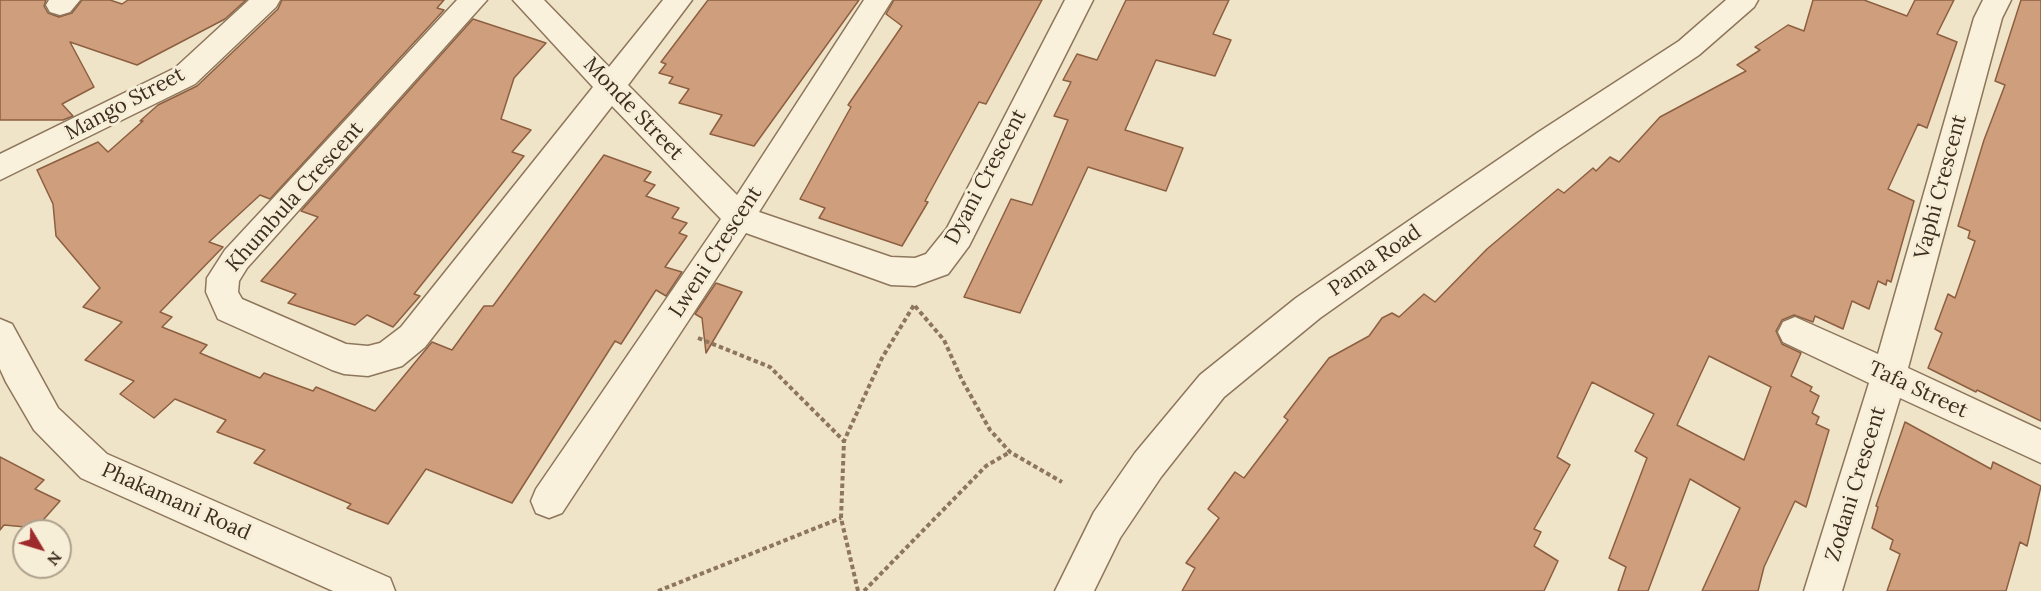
<!DOCTYPE html>
<html>
<head>
<meta charset="utf-8">
<style>
	body { margin:0 }
	#map { position:relative; width:2041px; height:591px; overflow:hidden; background:#f0e4c8; font-family:Lora,serif }
	canvas { display:block }
	.north { position:absolute; left:12px; top:519px; width:60px; height:60px; box-sizing:border-box; background:#f7eed8; border:2px solid #ada18e; border-radius:50%; rotate:128deg; font-size:16px; font-weight:700; line-height:24px; text-align:center; color:#3d2e20 }
	.north::after { content:''; display:block; margin:auto; width:21px; height:27px; background:#9e2a2b; clip-path:polygon(50% 0,100% 100%,50% 72%,0 100%) }
</style>
</head>
<body>
<div id="map">
<canvas width="2041" height="591"></canvas>
<div class="north">N</div>
</div>
<script>
const g = document.querySelector('canvas').getContext('2d');
g.lineJoin = 'round';
function paint(path, color) { g.fillStyle = color; g.fill(path, 'evenodd'); }
const toPath = rows => new Path2D(rows.map(r => 'M' + r).join(''));
function strokePath(path, color, width, dash) { g.strokeStyle = color; g.lineWidth = width; g.lineCap = dash ? 'butt' : 'round'; g.setLineDash(dash || []); g.stroke(path); }
function write(font, color, halo, rows, align = 'center') {
  g.font = font + ' Lora,serif'; g.lineWidth = 6; g.setLineDash([]); g.textBaseline = 'middle'; g.strokeStyle = halo; g.fillStyle = color; for (const [text, x, y, turn = 0] of rows) {
    g.save(); g.translate(x, y); g.rotate((+turn || 0) * Math.PI / 180); g.textAlign = isNaN(turn) ? turn : align; if (halo) g.strokeText(text, 0, 0); g.fillText(text, 0, 0); g.restore();
  }
}
const building = toPath([
	[0,0,46,0,44,6,48,13,59,17,72,13,82,0,110,0,122,4,128,0,246,0,225,19,137,65,70,42,94,87,62,104,73,116,63,120,0,120,0,0],
	[282,0,444,0,437,8,444,10,270,199,260,195,209,242,223,247,160,312,172,317,162,327,207,345,200,353,260,378,264,373,313,391,316,387,375,411,432,342,452,350,484,306,493,306,604,155,651,172,644,181,655,185,646,196,679,208,672,218,687,223,679,233,687,236,665,267,682,272,666,296,656,290,621,344,615,341,512,503,426,469,388,524,347,508,351,504,254,463,265,450,217,432,226,420,175,399,154,418,120,394,134,381,85,360,122,322,83,307,100,288,56,236,53,204,37,170,98,142,108,152,143,121,140,121,158,105,197,86,278,9,282,0],
	[708,0,859,0,754,146,710,134,722,115,679,103,689,89,669,83,673,77,659,73,666,64,661,62,708,0],
	[894,0,1042,0,986,104,979,102,925,201,928,202,902,246,819,218,825,208,800,199,851,107,848,105,902,26,886,14,894,0],
	[1126,0,1229,0,1213,34,1231,40,1215,76,1156,60,1125,130,1183,148,1166,191,1088,167,1020,313,964,297,1011,199,1032,205,1068,120,1054,116,1071,82,1063,80,1077,54,1097,60,1126,0],
	[1813,0,1864,0,1907,16,1915,0,1954,0,1937,34,1957,42,1927,128,1918,124,1888,189,1914,201,1891,282,1887,280,1886,285,1878,281,1869,309,1852,301,1843,329,1815,316,1813,322,1794,315,1782,320,1776,331,1782,344,1801,353,1791,376,1812,387,1810,391,1819,396,1812,413,1819,417,1816,424,1829,430,1806,507,1795,501,1764,567,1758,591,1702,591,1740,508,1690,479,1648,591,1618,591,1626,567,1609,558,1647,458,1635,451,1654,414,1592,382,1557,457,1570,465,1534,529,1541,532,1534,546,1558,561,1544,591,1182,591,1195,568,1186,563,1219,518,1208,509,1235,472,1244,478,1288,420,1284,417,1329,358,1369,336,1382,318,1392,313,1399,317,1424,294,1435,302,1487,249,1558,189,1564,193,1593,168,1596,171,1610,157,1619,162,1660,117,1746,71,1737,65,1760,50,1755,47,1788,25,1804,31,1813,0],
	[1709,356,1771,387,1744,460,1677,425,1709,356],
	[2021,0,2041,0,2041,421,1977,390,1976,392,1928,368,1942,333,1935,329,1948,294,1955,298,1975,241,1968,238,1970,231,1958,226,1984,140,2005,85,1995,81,2021,0],
	[473,19,546,43,514,78,501,119,531,130,512,152,524,156,414,294,420,296,393,327,367,315,355,325,288,303,296,294,261,281,318,217,301,211,473,19],
	[716,283,742,292,706,353,702,318,695,314,716,283],
	[1905,422,1991,469,1993,462,2041,486,2027,546,2020,542,2006,591,1887,591,1900,554,1890,549,1893,540,1872,528,1878,507,1876,506,1905,422],
	[0,457,44,480,35,489,60,501,36,528,4,525,0,530,0,457]
]);
const path = toPath([
	[915,306,944,340,962,380,990,430,1010,452,1062,482],
	[698,338,770,367,844,441],
	[658,591,841,518],
	[858,591,841,518,844,441,882,358,914,305],
	[864,591,986,466,1010,452]
]);
const minor = toPath([
	[49,0,80,0,70,12,60,15,50,12,46,5,49,0],
	[249,0,280,0,276,7,195,84,0,180,0,154,175,68,249,0],
	[457,0,487,0,247,268,239,281,238,292,242,299,346,344,368,346,380,343,401,327,593,87,513,0,544,0,609,67,663,0,692,0,628,85,737,195,864,0,892,0,759,212,891,257,915,258,926,254,947,228,1065,0,1093,0,969,246,948,274,915,286,891,285,746,233,562,513,549,518,536,513,531,501,536,489,721,219,612,106,425,347,402,366,368,376,344,374,332,370,218,319,206,292,207,278,225,250,457,0],
	[1983,0,2011,0,2002,18,1908,368,2041,430,2041,463,1900,398,1842,591,1804,591,1869,383,1783,342,1778,332,1783,322,1795,317,1878,354,1974,18,1983,0]
]);
const tertiary = toPath([
	[1726,0,1758,0,1754,7,1699,55,1559,149,1320,318,1224,397,1161,477,1120,538,1094,591,1055,591,1094,512,1135,453,1200,375,1296,298,1537,133,1679,41,1726,0],
	[0,319,12,324,58,408,107,454,390,578,395,591,333,591,81,478,34,430,6,382,0,369,0,319]
]);
const streetNames = [
	["Mango Street",125,104,-28],
	["Monde Street",633,109,46],
	["Dyani Crescent",986,177,-62],
	["Vaphi Crescent",1941,187,-75],
	["Khumbula Crescent",295,197,-48],
	["Lweni Crescent",716,252,-57],
	["Pama Road",1375,261,-35],
	["Tafa Street",1918,390,25],
	["Zodani Crescent",1856,484,-73],
	["Phakamani Road",176,502,24]
];
paint(building, '#cf9f7d');
strokePath(building, '#8d5f41', 1.5);
strokePath(minor, '#8d765c', 3);
strokePath(tertiary, '#8d765c', 3);
strokePath(path, '#8d765c', 4, [4.5, 3]);
paint(minor, '#faf1dc');
paint(tertiary, '#faf1dc');
write('21px', '#3d2e20', '#f7eed8', streetNames);
</script>
</body>
</html>
